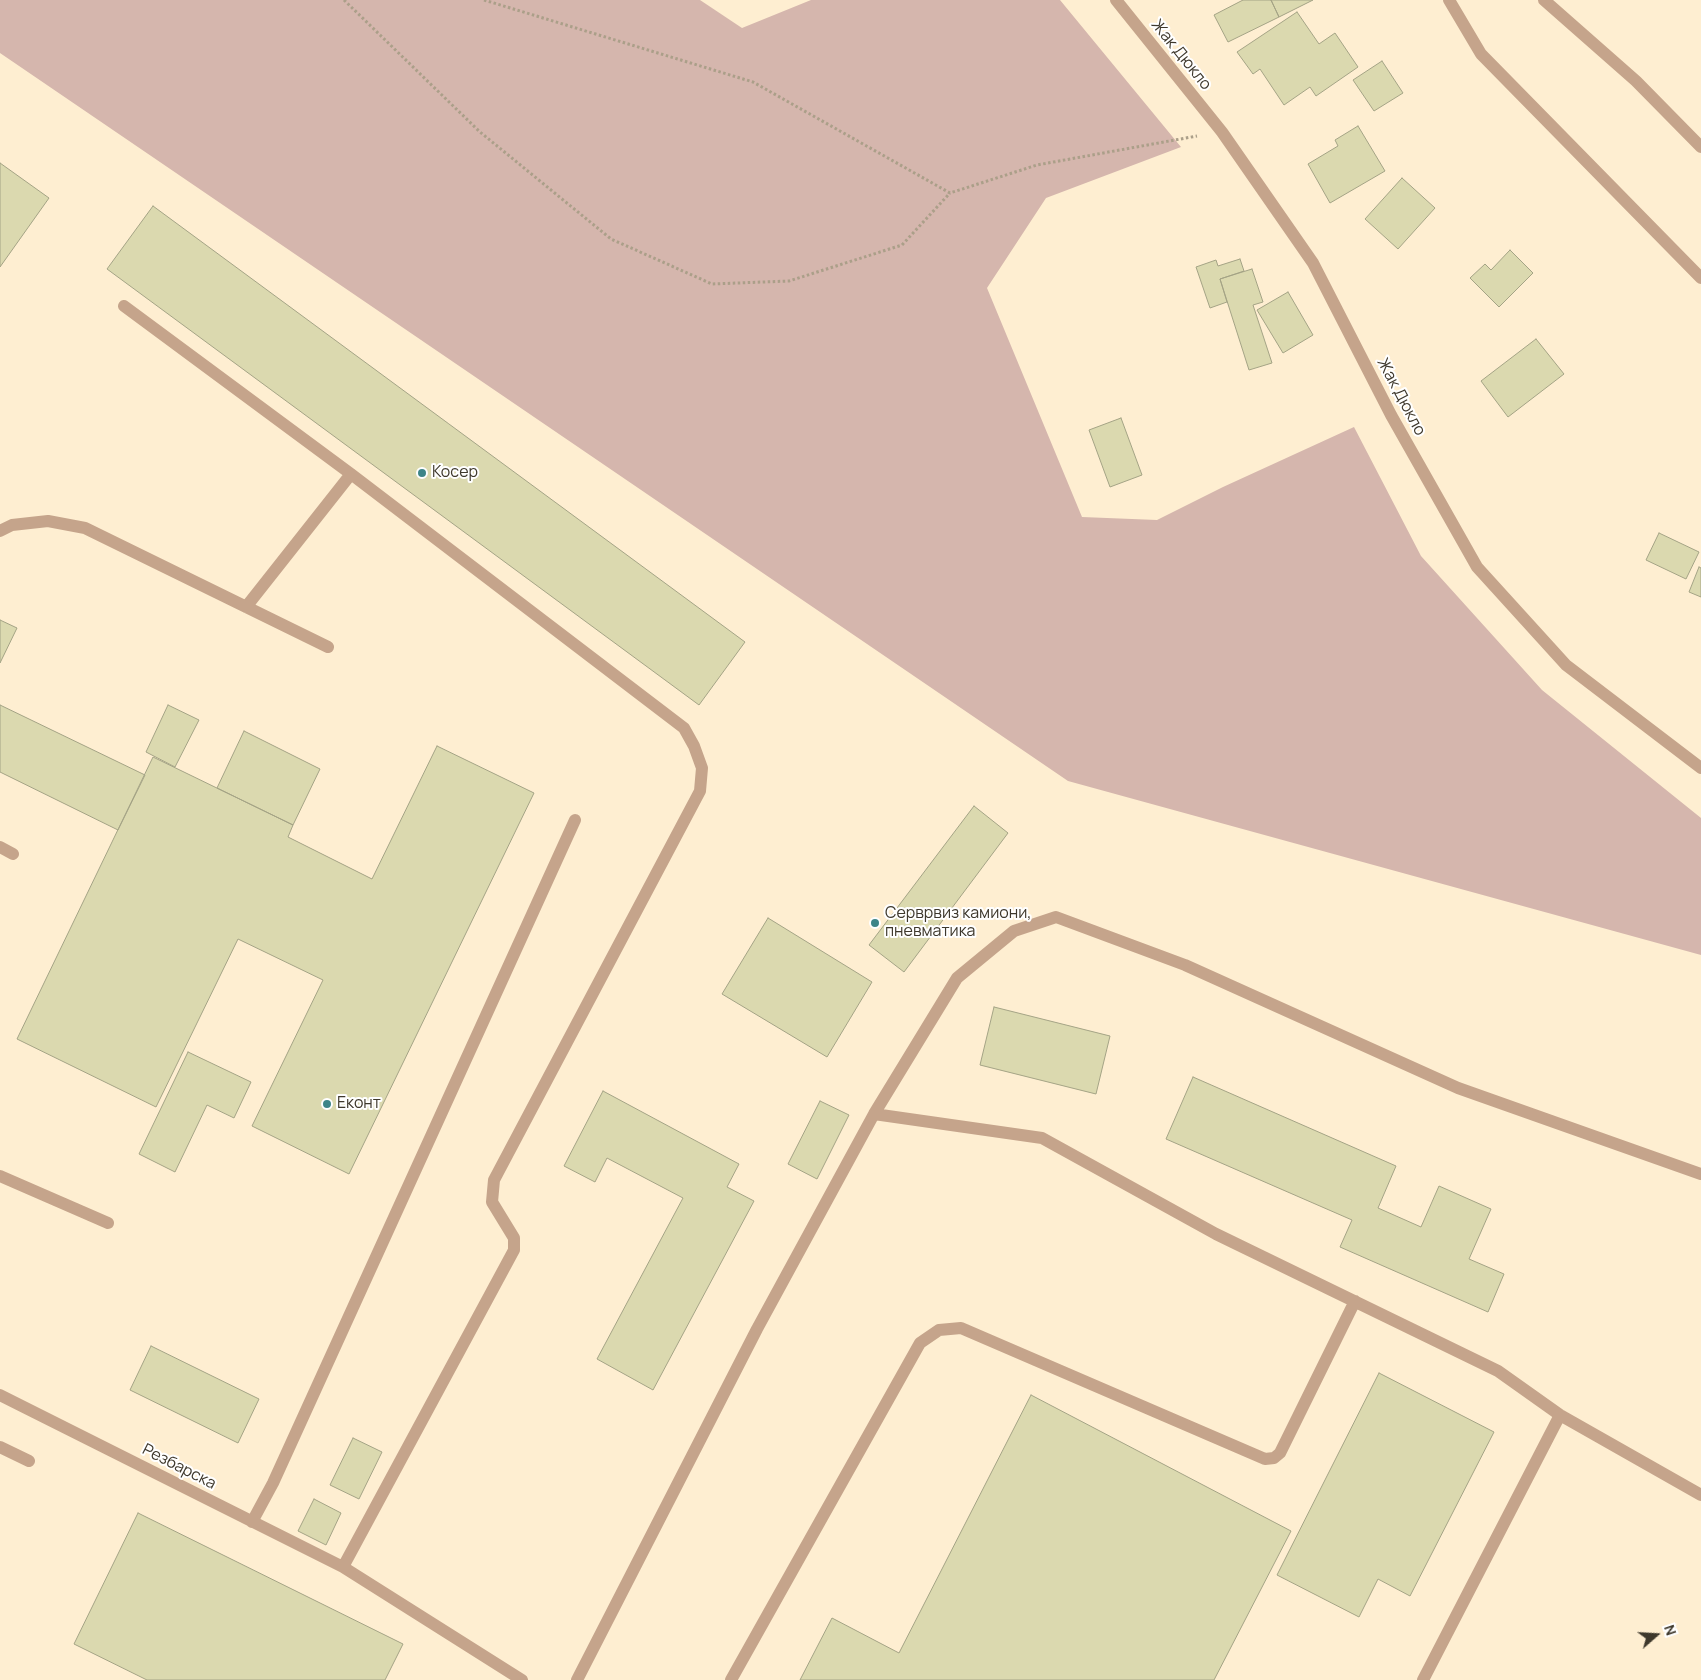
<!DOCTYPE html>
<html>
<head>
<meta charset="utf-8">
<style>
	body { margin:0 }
	#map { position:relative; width:1701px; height:1680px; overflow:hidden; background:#feeed1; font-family:Manrope,sans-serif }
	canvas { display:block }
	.north { position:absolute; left:1631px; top:1610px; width:50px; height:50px; -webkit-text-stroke:4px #fff; paint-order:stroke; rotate:71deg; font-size:14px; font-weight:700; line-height:20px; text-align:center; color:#3e382c }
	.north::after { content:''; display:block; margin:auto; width:18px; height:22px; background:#3e382c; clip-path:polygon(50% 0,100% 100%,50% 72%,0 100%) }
</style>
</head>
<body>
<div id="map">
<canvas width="1701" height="1680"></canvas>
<div class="north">N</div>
</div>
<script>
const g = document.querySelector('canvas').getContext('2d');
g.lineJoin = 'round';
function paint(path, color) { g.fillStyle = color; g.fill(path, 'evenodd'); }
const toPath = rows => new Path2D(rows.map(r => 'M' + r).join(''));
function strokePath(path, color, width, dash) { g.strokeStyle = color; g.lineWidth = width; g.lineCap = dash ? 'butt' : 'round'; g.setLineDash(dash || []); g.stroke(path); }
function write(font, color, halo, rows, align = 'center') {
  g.font = font + ' Manrope,sans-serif'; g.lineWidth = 4; g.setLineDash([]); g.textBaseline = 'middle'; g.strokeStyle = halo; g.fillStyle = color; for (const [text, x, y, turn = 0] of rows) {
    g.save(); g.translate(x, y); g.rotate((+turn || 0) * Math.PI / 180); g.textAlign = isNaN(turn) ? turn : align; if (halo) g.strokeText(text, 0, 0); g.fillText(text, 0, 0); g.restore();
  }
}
const green = toPath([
	[0,0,700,0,742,28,811,0,1060,0,1181,147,1046,198,987,288,1082,517,1157,520,1223,487,1354,427,1421,556,1542,690,1701,818,1701,955,1068,781,0,53]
]);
const building = toPath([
	[1243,0,1271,0,1279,17,1228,42,1214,15,1243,0],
	[1271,0,1313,0,1279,17,1271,0],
	[1297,12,1319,44,1335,33,1358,67,1316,96,1310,87,1284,105,1260,69,1253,74,1237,52,1297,12],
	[1382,61,1403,93,1374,111,1353,80,1382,61],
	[1358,126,1385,171,1330,203,1308,164,1338,146,1335,140,1358,126],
	[0,163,49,198,0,267,0,163],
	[1402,178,1435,208,1398,249,1365,219,1402,178],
	[153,206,745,642,699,705,107,269,153,206],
	[1510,250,1533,273,1499,307,1470,278,1485,264,1491,270,1510,250],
	[1240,259,1244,271,1220,279,1227,302,1210,308,1196,267,1216,260,1218,266,1240,259],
	[1252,269,1263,302,1253,305,1272,363,1249,370,1220,279,1252,269],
	[1288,292,1313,335,1283,353,1257,310,1288,292],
	[1536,339,1564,374,1508,417,1481,381,1536,339],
	[1121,418,1142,475,1110,487,1089,430,1121,418],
	[1659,533,1699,552,1686,579,1646,560,1659,533],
	[1699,567,1701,568,1701,597,1689,592,1699,567],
	[0,620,17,628,0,663,0,620],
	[0,705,145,775,118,830,0,772,0,705],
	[168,705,199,720,175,767,146,752,168,705],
	[244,731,320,769,293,825,217,788,244,731],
	[437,746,534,793,349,1174,252,1126,323,980,238,939,156,1107,17,1039,153,757,293,825,288,837,372,879,437,746],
	[974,806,1008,833,904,972,869,945,974,806],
	[768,918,872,982,827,1057,722,994,768,918],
	[994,1007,1110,1036,1096,1094,980,1065,994,1007],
	[188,1052,251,1082,234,1118,207,1105,175,1172,139,1154,188,1052],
	[1193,1077,1396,1166,1378,1208,1421,1227,1439,1186,1491,1209,1469,1259,1504,1274,1488,1312,1340,1247,1352,1220,1166,1139,1193,1077],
	[603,1091,739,1164,727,1187,754,1201,653,1390,597,1359,683,1198,607,1158,595,1182,564,1166,603,1091],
	[820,1101,849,1115,817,1179,788,1164,820,1101],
	[151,1346,259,1399,238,1443,130,1390,151,1346],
	[1379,1373,1494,1432,1410,1596,1378,1579,1359,1617,1277,1575,1379,1373],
	[1031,1395,1291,1531,1214,1680,800,1680,832,1618,899,1653,1031,1395],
	[353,1438,382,1452,359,1499,330,1485,353,1438],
	[314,1499,341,1513,326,1545,298,1531,314,1499],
	[138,1513,403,1644,385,1680,147,1680,74,1644,138,1513]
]);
const path = toPath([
	[344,0,480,132,611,239,712,284,789,281,902,245,950,193],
	[484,0,753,82,950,193,1037,165,1197,136]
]);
const minor = toPath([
	[1116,0,1222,132,1313,263,1391,415,1477,567,1566,665,1701,768],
	[1449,0,1481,54,1701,278],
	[1544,0,1636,81,1701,147],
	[124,306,351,474,684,728,694,746,702,768,700,791,494,1180,492,1202,514,1238,514,1250,343,1567],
	[0,531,12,525,48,521,85,528,328,647],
	[246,607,351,474],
	[0,847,13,854],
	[874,1114,1042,1138,1216,1234,1498,1371,1560,1415,1701,1495],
	[0,1176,108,1223],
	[0,1395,343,1567,522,1680],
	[0,1447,29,1461],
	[252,1522,273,1483,575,820],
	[577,1680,757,1329,874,1114,957,978,1014,931,1056,917,1185,965,1458,1088,1701,1174],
	[731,1680,920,1343,939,1330,961,1328,1265,1459,1274,1458,1280,1453,1355,1301],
	[1423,1680,1560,1415]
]);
const markers = [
	[422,473,5,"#3d8588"],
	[875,923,5,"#3d8588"],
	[327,1104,5,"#3d8588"]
];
const streetNames = [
	["Жак Дюкло",1181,55,51],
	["Жак Дюкло",1401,397,62],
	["Резбарска",179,1467,27]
];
const poiNames = [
	["Косер",432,473],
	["Серврвиз камиони,",885,914],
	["пневматика",885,932],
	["Еконт",337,1104]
];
paint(green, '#d5b6ad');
paint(building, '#dbd9af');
strokePath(building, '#a4a385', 1);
strokePath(path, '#ab9f89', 3, [2.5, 2.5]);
strokePath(minor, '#c5a48b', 12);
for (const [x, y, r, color] of markers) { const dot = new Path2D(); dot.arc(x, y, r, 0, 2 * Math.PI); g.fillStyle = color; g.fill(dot); strokePath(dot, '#fff', 2); }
write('16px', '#3e382c', '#fff', streetNames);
write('16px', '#3e382c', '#fff', poiNames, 'left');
</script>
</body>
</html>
